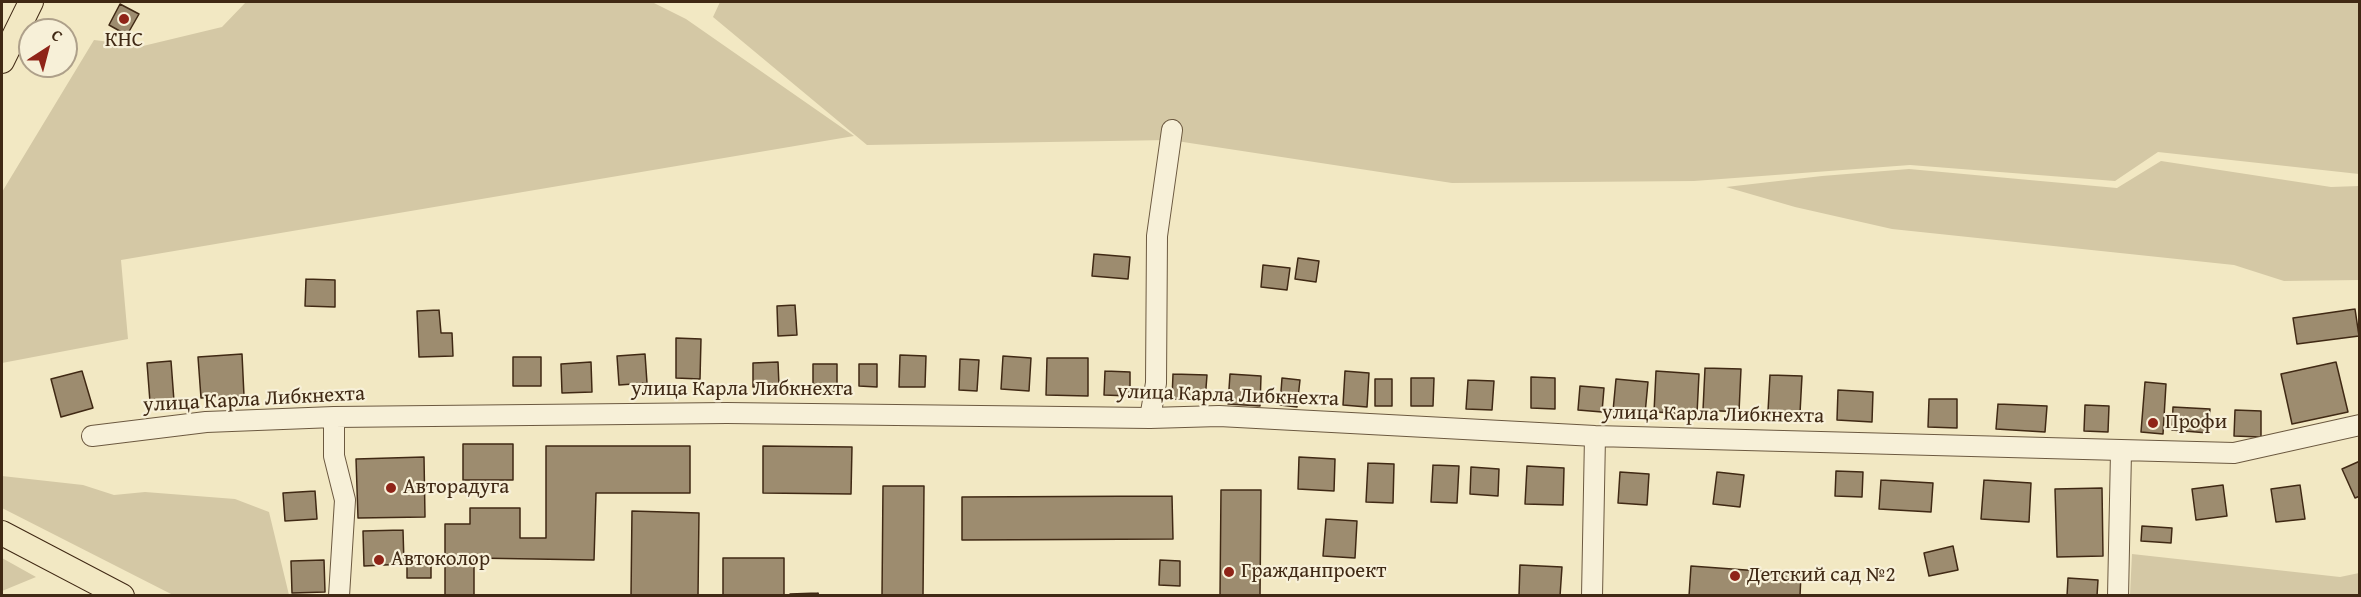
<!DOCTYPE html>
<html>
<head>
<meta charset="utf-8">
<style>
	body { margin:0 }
	#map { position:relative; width:2361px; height:597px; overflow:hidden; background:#f2e8c3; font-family:"Gentium Book Plus",serif }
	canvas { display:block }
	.frame { position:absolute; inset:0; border:3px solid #402914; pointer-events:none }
	.north { position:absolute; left:18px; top:18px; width:60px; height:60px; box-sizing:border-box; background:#f7f0d8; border:2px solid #aea08a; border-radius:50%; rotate:36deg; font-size:16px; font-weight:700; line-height:24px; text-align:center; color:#402914 }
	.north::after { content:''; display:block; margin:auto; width:21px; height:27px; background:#8f2418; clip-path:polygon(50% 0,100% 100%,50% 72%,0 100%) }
</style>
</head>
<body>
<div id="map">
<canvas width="2361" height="597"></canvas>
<div class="frame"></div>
<div class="north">С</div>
</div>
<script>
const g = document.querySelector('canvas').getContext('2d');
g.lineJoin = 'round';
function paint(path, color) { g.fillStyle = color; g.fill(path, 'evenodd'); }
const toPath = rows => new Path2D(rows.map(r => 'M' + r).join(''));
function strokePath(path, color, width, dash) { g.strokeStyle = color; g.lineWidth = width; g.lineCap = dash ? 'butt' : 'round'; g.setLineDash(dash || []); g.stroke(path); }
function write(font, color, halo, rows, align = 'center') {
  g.font = font + ' "Gentium Book Plus",serif'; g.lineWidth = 4.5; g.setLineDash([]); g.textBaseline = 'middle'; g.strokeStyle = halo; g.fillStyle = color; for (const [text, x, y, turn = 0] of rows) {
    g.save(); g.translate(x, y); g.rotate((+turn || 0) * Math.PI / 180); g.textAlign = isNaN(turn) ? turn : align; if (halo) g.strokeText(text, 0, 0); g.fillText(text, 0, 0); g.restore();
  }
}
const green = toPath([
	[246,2,652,2,686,19,854,136,121,260,128,339,2,363,2,192,94,40,143,46,222,27],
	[720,2,2359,2,2359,174,2158,152,2115,181,1910,165,1694,181,1452,183,1170,140,867,145,713,17],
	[2161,161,2331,187,2359,186,2359,280,2284,281,2234,265,1892,229,1795,207,1726,187,1822,176,1909,169,2117,188],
	[2,476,83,485,114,495,145,492,235,499,269,512,289,595,173,595,2,508],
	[2132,554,2340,577,2359,573,2359,595,2130,595],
	[2,558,36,577,2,591]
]);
const building = toPath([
	[120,4,139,14,127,35,109,25,120,4],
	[1094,254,1130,257,1128,279,1092,276,1094,254],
	[1298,258,1319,261,1316,282,1295,279,1298,258],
	[1263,265,1290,268,1287,290,1261,287,1263,265],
	[306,279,335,280,335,307,305,306,306,279],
	[795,305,797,335,778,336,777,306,795,305],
	[2355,309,2359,336,2297,344,2293,318,2355,309],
	[439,310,441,333,452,333,453,356,419,357,417,311,439,310],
	[676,338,701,339,700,379,676,378,676,338],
	[242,354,244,396,201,398,198,357,242,354],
	[645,354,647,383,619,385,617,356,645,354],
	[900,355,926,356,925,387,899,387,900,355],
	[1003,356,1031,358,1029,391,1001,389,1003,356],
	[513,357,541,357,541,386,513,386,513,357],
	[1047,358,1088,358,1088,396,1046,395,1047,358],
	[960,359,979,360,977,391,959,390,960,359],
	[171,361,174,401,150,402,147,363,171,361],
	[591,362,592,392,562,393,561,364,591,362],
	[778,362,779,386,753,387,753,363,778,362],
	[2336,362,2348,412,2292,424,2281,374,2336,362],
	[813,364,837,364,837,391,813,391,813,364],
	[859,364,877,364,877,387,859,386,859,364],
	[1705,368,1741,369,1739,412,1703,410,1705,368],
	[82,371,93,408,61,417,51,379,82,371],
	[1105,371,1130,372,1130,396,1104,395,1105,371],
	[1345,371,1369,373,1367,407,1343,405,1345,371],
	[1656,371,1699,374,1697,414,1654,412,1656,371],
	[1173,374,1207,375,1205,401,1172,399,1173,374],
	[1230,374,1261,376,1260,406,1228,404,1230,374],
	[1770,375,1802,376,1800,413,1768,411,1770,375],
	[1531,377,1555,378,1555,409,1531,408,1531,377],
	[1282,378,1300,380,1297,407,1280,405,1282,378],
	[1411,378,1434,378,1433,406,1411,406,1411,378],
	[1375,379,1392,379,1392,406,1375,406,1375,379],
	[1616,379,1648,382,1645,414,1613,411,1616,379],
	[1468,380,1494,381,1492,410,1466,409,1468,380],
	[2145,382,2166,384,2163,434,2141,432,2145,382],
	[1580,386,1604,388,1602,412,1578,410,1580,386],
	[1838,390,1873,392,1872,422,1837,420,1838,390],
	[1929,399,1957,399,1957,428,1928,427,1929,399],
	[1998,404,2047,406,2045,432,1996,429,1998,404],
	[2085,405,2109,406,2108,432,2084,431,2085,405],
	[2173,407,2210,409,2208,433,2172,430,2173,407],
	[2235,410,2261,411,2261,437,2234,436,2235,410],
	[463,444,513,444,513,480,463,480,463,444],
	[546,446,690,446,690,493,596,493,594,560,474,558,474,596,445,596,445,524,470,524,470,508,520,508,520,538,546,538,546,446],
	[763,446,852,447,851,494,763,493,763,446],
	[424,457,425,517,358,518,356,459,424,457],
	[1299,457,1335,459,1334,491,1298,489,1299,457],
	[2360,461,2360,496,2355,498,2342,469,2360,461],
	[1368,463,1394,464,1393,503,1366,502,1368,463],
	[1433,465,1459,466,1457,503,1431,502,1433,465],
	[1527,466,1564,468,1563,505,1525,504,1527,466],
	[1471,467,1499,469,1498,496,1470,494,1471,467],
	[1836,471,1863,472,1862,497,1835,496,1836,471],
	[1620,472,1649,474,1647,505,1618,503,1620,472],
	[1717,472,1744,475,1740,507,1713,504,1717,472],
	[1881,480,1933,483,1931,512,1879,509,1881,480],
	[1984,480,2031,483,2029,522,1981,519,1984,480],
	[2223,485,2227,516,2196,520,2192,489,2223,485],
	[2300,485,2305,519,2276,522,2271,489,2300,485],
	[883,486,924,486,923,596,882,596,883,486],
	[2102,488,2103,556,2057,557,2055,489,2102,488],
	[1221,490,1261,490,1260,596,1220,596,1221,490],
	[315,491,317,519,285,521,283,493,315,491],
	[1172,496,1173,539,962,540,962,497,1172,496],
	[632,511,699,513,698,596,631,596,632,511],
	[1326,519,1357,521,1355,558,1323,556,1326,519],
	[2142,526,2172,528,2171,543,2141,541,2142,526],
	[403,530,404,564,364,566,363,531,403,530],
	[1953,546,1958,570,1929,576,1924,553,1953,546],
	[431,556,431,578,407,578,407,557,431,556],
	[723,558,784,558,784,596,723,596,723,558],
	[324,560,325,592,292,593,291,561,324,560],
	[1160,560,1180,561,1180,586,1159,585,1160,560],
	[1520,565,1562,567,1560,596,1519,595,1520,565],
	[1691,566,1801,574,1800,596,1689,596,1691,566],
	[2068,578,2098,580,2097,596,2067,596,2068,578],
	[818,593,819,596,790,596,790,594,818,593]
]);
const minor = toPath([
	[334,417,334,456,345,500,339,596],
	[1150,418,1156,383,1157,236,1172,130],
	[92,436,206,422,334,417,727,413,1150,418,1219,416,1595,436,2234,453,2360,425],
	[1592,596,1595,436],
	[2118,596,2121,452]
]);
const major = toPath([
	[2,61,31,2],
	[2,533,122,596]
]);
const markers = [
	[124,19,6,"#8f2418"],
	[2153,423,6,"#8f2418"],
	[391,488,6,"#8f2418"],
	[379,560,6,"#8f2418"],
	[1229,572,6,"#8f2418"],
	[1735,576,6,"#8f2418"]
];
const poiNames = [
	["КНС",124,41,"center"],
	["Профи",2165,423],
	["Авторадуга",403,488],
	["Автоколор",391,560],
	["Гражданпроект",1241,572],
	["Детский сад №2",1747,576]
];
const streetNames = [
	["улица Карла Либкнехта",742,390],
	["улица Карла Либкнехта",1228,396,2],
	["улица Карла Либкнехта",254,400,-3],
	["улица Карла Либкнехта",1713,415,1]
];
paint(green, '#d4c8a5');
paint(building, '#9d8c6f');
strokePath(building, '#402914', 1.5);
strokePath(minor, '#6c5940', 22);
strokePath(major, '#402914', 26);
strokePath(minor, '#f7f0d8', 20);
strokePath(major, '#f2e8c3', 24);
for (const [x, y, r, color] of markers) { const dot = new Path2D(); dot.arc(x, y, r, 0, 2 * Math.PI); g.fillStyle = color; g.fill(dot); strokePath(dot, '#f7f0d8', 2); }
write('21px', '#402914', '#f7f0d8', poiNames, 'left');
write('21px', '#402914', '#f7f0d8', streetNames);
</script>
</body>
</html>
